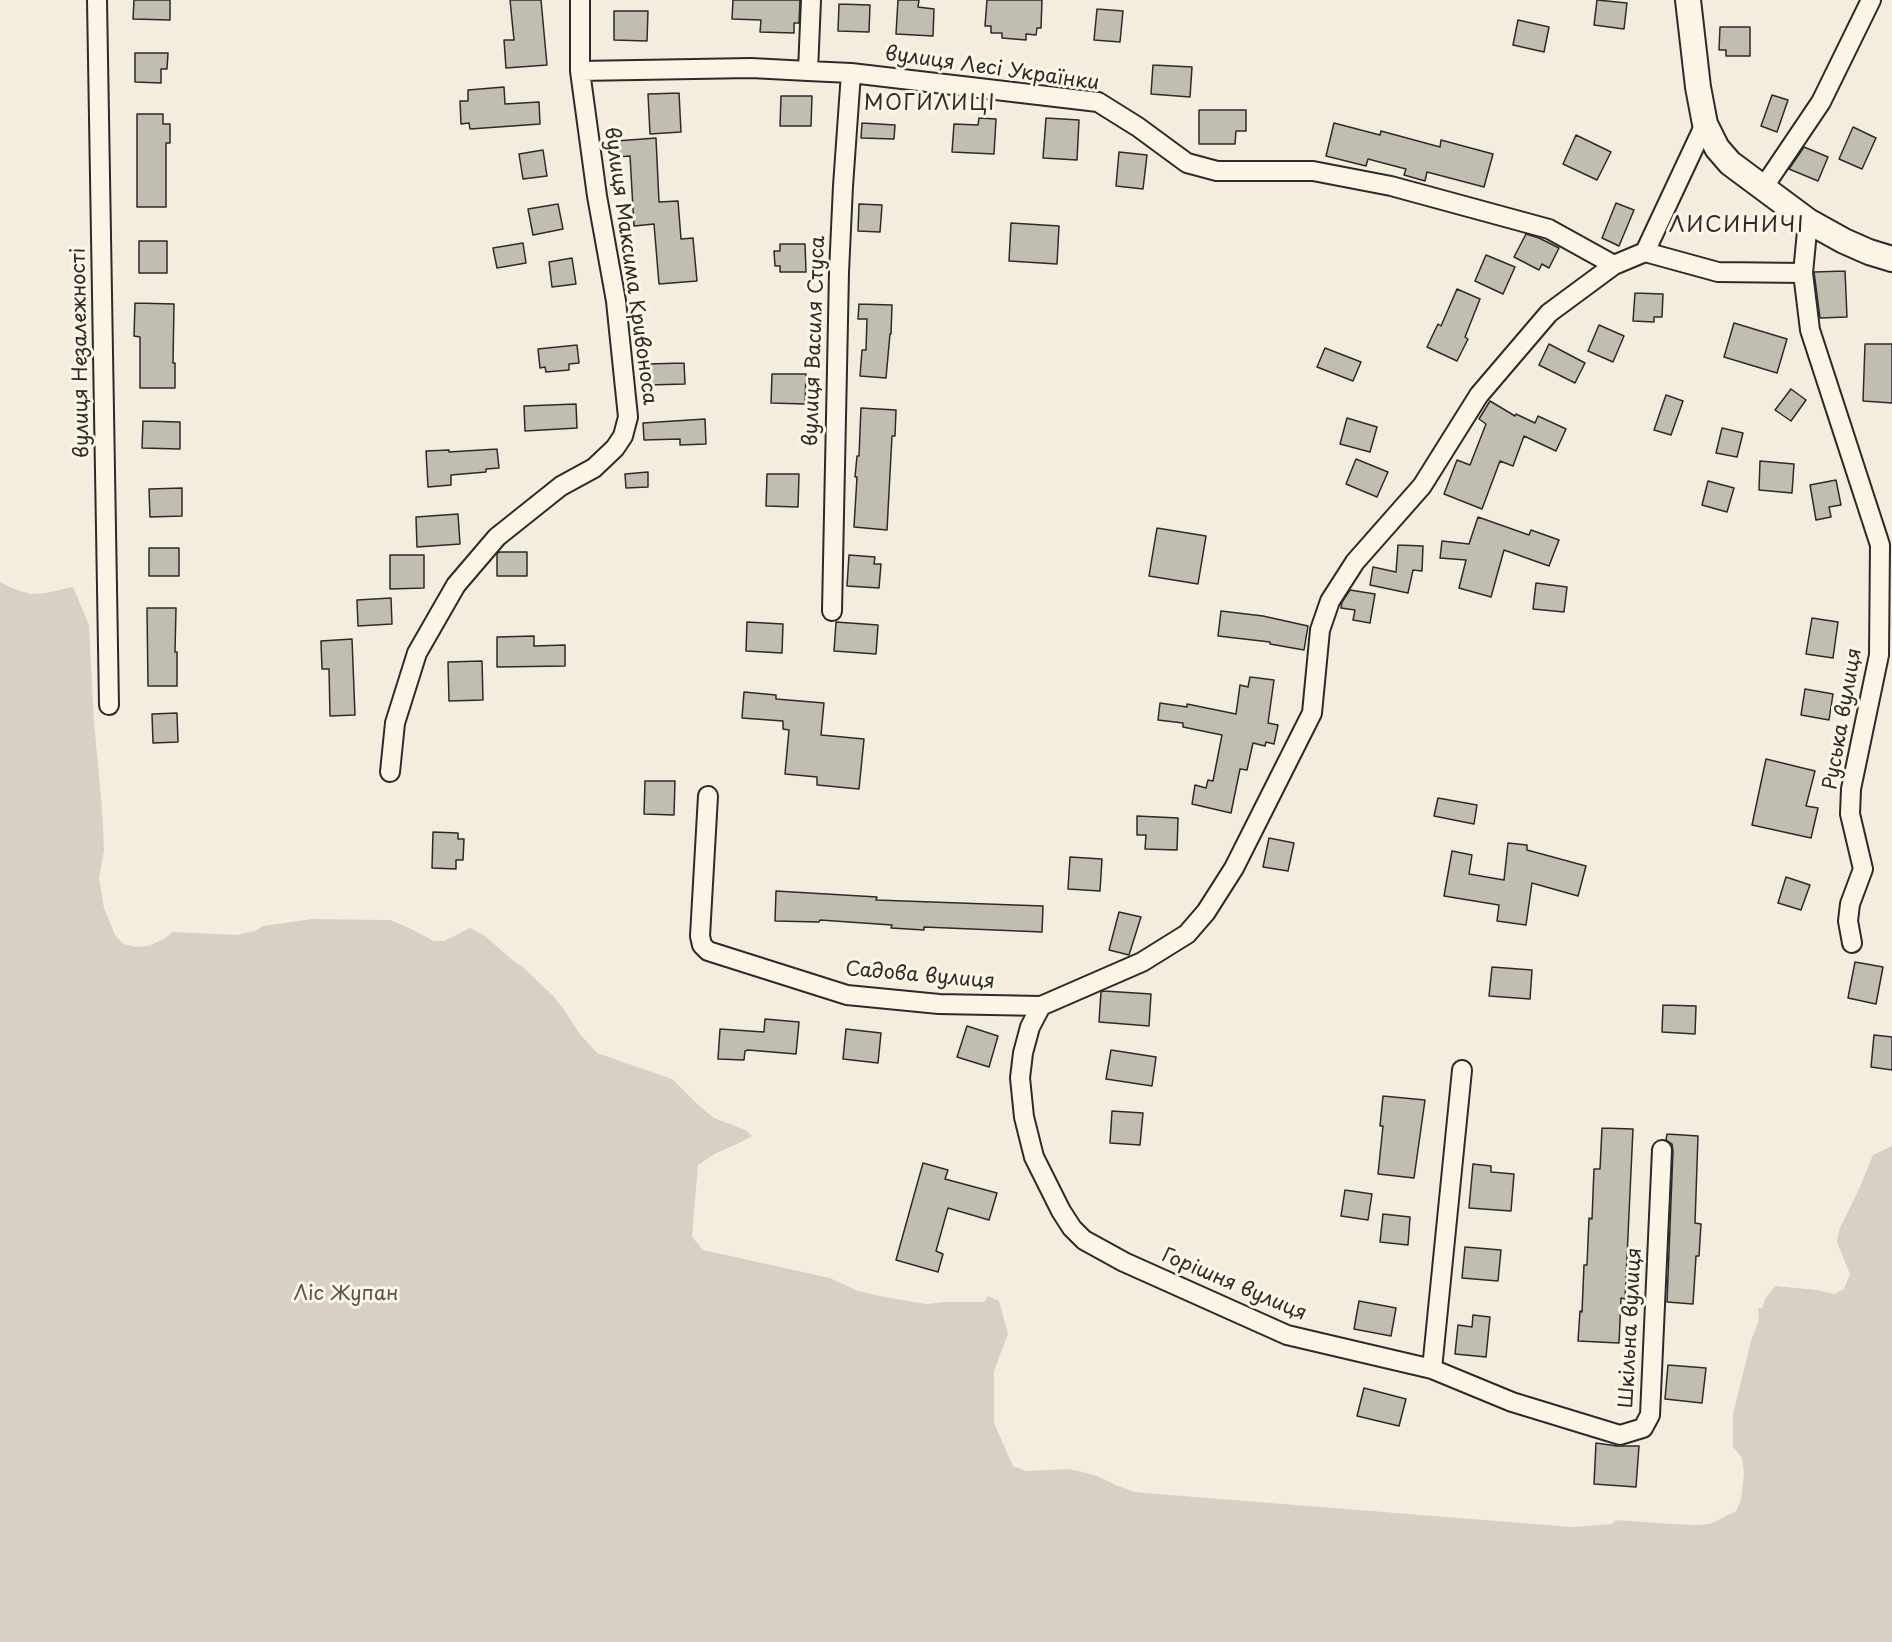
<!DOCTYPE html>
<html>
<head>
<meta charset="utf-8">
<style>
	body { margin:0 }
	canvas { display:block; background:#f4edde }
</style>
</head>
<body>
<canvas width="1892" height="1642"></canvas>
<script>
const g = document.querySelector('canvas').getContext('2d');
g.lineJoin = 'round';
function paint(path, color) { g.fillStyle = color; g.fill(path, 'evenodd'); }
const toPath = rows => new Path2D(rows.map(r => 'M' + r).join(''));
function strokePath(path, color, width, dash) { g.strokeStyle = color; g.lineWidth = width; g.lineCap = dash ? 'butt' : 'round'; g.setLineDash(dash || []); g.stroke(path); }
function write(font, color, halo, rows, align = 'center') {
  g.font = font + ' "Playpen Sans",sans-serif'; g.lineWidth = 6; g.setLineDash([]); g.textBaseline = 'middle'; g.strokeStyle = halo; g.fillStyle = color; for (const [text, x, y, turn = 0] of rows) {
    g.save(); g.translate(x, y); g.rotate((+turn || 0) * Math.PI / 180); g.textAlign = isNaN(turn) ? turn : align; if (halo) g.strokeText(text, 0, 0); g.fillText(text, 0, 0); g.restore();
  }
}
const green = toPath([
	[0,582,14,589,31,594,45,593,73,587,89,625,94,722,102,808,104,851,99,878,104,908,115,935,123,944,136,947,148,946,164,939,173,932,236,935,255,931,263,926,312,919,390,920,407,927,434,941,444,941,470,928,485,936,510,958,524,968,553,996,565,1011,579,1033,597,1053,672,1079,694,1101,714,1118,746,1130,752,1136,737,1144,716,1153,698,1165,692,1237,703,1250,830,1278,858,1291,879,1296,926,1304,945,1302,984,1302,988,1296,999,1301,1008,1334,994,1371,994,1423,1013,1466,1026,1471,1070,1469,1097,1476,1118,1486,1134,1492,1158,1494,1572,1527,1612,1524,1616,1520,1672,1524,1695,1525,1710,1524,1736,1511,1741,1500,1744,1474,1742,1458,1733,1447,1733,1414,1751,1341,1759,1320,1758,1308,1762,1308,1765,1299,1775,1286,1817,1290,1834,1294,1844,1289,1850,1274,1837,1242,1839,1230,1860,1187,1873,1155,1892,1146,1892,1642,0,1642]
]);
const building = toPath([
	[134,0,170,0,170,20,133,19,134,0],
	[510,0,541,0,547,65,506,68,504,40,514,40,510,0],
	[733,0,800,0,799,23,794,23,794,33,760,32,761,20,732,19,733,0],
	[898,0,919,0,918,7,934,9,933,36,896,34,898,0],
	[987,0,1042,0,1041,28,1037,28,1036,35,1026,34,1026,40,1002,38,1002,33,991,33,991,26,985,26,987,0],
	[1597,0,1627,3,1624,29,1594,25,1597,0],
	[839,4,870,5,869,32,838,31,839,4],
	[1097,9,1123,11,1120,42,1094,40,1097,9],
	[614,11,648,11,647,41,614,40,614,11],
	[1518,20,1549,27,1544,52,1513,45,1518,20],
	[1720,27,1750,27,1750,56,1726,56,1726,50,1719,50,1720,27],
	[135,53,168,53,167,69,161,69,161,83,135,82,135,53],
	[1153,65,1192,67,1190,97,1151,94,1153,65],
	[504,87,505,104,539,102,540,124,470,129,469,123,461,124,460,101,468,101,468,90,504,87],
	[679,93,681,132,650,134,648,94,679,93],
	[1772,95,1788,100,1777,132,1761,126,1772,95],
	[781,96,812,96,811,126,780,126,781,96],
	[1199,110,1246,110,1246,131,1236,131,1235,144,1199,144,1199,110],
	[137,114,163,114,163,124,170,124,170,143,166,143,166,207,137,207,137,114],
	[979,118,996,119,994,154,952,152,954,124,978,125,979,118],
	[1046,118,1079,120,1077,160,1043,158,1046,118],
	[862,123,895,125,894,139,861,138,862,123],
	[1334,123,1380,135,1381,131,1440,147,1441,140,1493,154,1484,187,1427,172,1425,181,1404,175,1406,169,1368,159,1366,166,1326,156,1334,123],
	[1853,127,1876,138,1862,169,1839,159,1853,127],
	[1576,135,1611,152,1597,180,1563,164,1576,135],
	[656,138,659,202,678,201,681,239,693,238,697,281,659,284,654,224,634,226,630,156,617,157,616,141,656,138],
	[1804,147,1828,157,1818,181,1789,169,1804,147],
	[543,150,547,176,523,179,519,154,543,150],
	[1119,152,1147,155,1143,189,1116,186,1119,152],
	[1616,203,1634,210,1619,246,1602,238,1616,203],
	[558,204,563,229,533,235,528,209,558,204],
	[859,204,882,205,880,232,858,231,859,204],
	[1011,223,1059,226,1057,264,1009,261,1011,223],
	[1526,234,1539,238,1559,248,1549,268,1542,264,1539,270,1514,257,1526,234],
	[139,241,167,241,167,273,139,273,139,241],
	[523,243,526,263,497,268,493,248,523,243],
	[780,244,805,244,806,272,780,272,780,266,775,266,774,251,780,251,780,244],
	[1486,255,1515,267,1503,294,1475,281,1486,255],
	[572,258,576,284,552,287,549,262,572,258],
	[1845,271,1847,317,1820,318,1814,272,1845,271],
	[1457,289,1480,299,1465,337,1468,339,1457,361,1427,347,1438,324,1441,326,1457,289],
	[1635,293,1663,294,1662,317,1654,317,1654,322,1633,321,1635,293],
	[135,303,174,304,173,363,175,363,175,388,140,388,140,337,134,336,135,303],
	[859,304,892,305,891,334,890,334,886,378,860,376,862,350,866,350,867,319,858,319,859,304],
	[1734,323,1787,339,1777,373,1724,357,1734,323],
	[1599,325,1624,336,1613,362,1588,351,1599,325],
	[1549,344,1585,363,1575,383,1539,365,1549,344],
	[1865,344,1892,344,1892,403,1863,401,1865,344],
	[577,345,579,363,569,364,569,370,546,372,545,367,540,368,538,349,577,345],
	[1325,348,1361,362,1353,381,1317,367,1325,348],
	[684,363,685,384,648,385,647,364,684,363],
	[772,374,806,374,805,404,771,403,772,374],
	[1791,389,1806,400,1791,421,1775,410,1791,389],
	[1666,395,1683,401,1671,435,1654,430,1666,395],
	[1490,401,1515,416,1516,414,1535,423,1538,416,1566,429,1556,451,1524,436,1513,466,1500,461,1482,509,1444,494,1457,460,1470,465,1486,424,1479,419,1490,401],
	[576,404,577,428,525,431,524,406,576,404],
	[861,408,896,410,895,436,892,436,887,530,854,527,857,477,855,477,857,456,859,456,861,408],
	[1347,418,1377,427,1370,452,1340,444,1347,418],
	[705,419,706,444,680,445,680,439,644,440,643,423,705,419],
	[143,421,180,422,180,449,142,448,143,421],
	[1722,428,1743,433,1737,457,1716,453,1722,428],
	[497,449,499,468,486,469,486,472,451,475,451,485,428,487,426,451,449,450,449,452,497,449],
	[1356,459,1388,472,1377,497,1346,484,1356,459],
	[1760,461,1794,464,1792,493,1759,490,1760,461],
	[648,472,648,487,626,488,625,474,648,472],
	[767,474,799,474,798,507,766,506,767,474],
	[1836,480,1841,505,1829,507,1831,517,1816,520,1810,485,1836,480],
	[1708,481,1734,488,1727,512,1702,505,1708,481],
	[182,488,182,516,150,517,149,489,182,488],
	[458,514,460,544,417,547,416,517,458,514],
	[1478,517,1529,535,1531,530,1559,540,1549,566,1504,550,1491,597,1459,588,1466,560,1440,558,1442,541,1469,544,1478,517],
	[1157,528,1206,536,1198,584,1149,576,1157,528],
	[1398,545,1423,546,1422,571,1413,570,1408,593,1370,585,1373,567,1396,572,1398,545],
	[149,548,179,548,179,576,149,576,149,548],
	[499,552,527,552,527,576,497,576,497,554,499,552],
	[390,555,424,555,424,588,390,589,390,555],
	[849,555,875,557,874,564,881,564,879,588,847,586,849,555],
	[1536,583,1567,587,1564,612,1533,609,1536,583],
	[1350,590,1375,594,1370,623,1353,620,1355,610,1341,608,1342,602,1350,590],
	[391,598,392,624,358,626,357,600,391,598],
	[147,608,176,608,175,652,177,652,177,686,148,686,147,608],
	[1221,611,1263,616,1308,626,1304,650,1270,644,1270,642,1218,636,1221,611],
	[1812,618,1838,622,1833,658,1806,654,1812,618],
	[747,622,783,624,782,653,746,651,747,622],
	[836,622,878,625,876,654,834,651,836,622],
	[534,636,534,646,565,645,565,666,497,667,497,637,534,636],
	[352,639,355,715,330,716,329,669,322,669,321,641,352,639],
	[482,661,483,700,449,701,448,662,482,661],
	[1250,677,1274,680,1268,723,1278,725,1274,744,1266,742,1265,746,1253,743,1247,770,1240,769,1231,813,1192,804,1195,785,1206,788,1208,780,1213,781,1222,735,1183,727,1183,723,1158,720,1160,703,1187,707,1187,704,1236,714,1240,685,1248,687,1250,677],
	[1805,689,1833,694,1829,720,1801,715,1805,689],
	[744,692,776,695,776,699,824,703,821,735,864,739,859,789,817,785,817,777,785,774,789,730,783,729,783,721,742,718,744,692],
	[177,713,178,742,153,743,152,714,177,713],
	[1766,759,1815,771,1806,806,1818,808,1811,838,1752,825,1766,759],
	[645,781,675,781,674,815,644,814,645,781],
	[1438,798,1477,805,1474,824,1434,816,1438,798],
	[1137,816,1178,818,1177,850,1145,849,1146,835,1137,835,1137,816],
	[433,832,458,833,458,839,464,839,463,860,456,860,456,869,432,868,433,832],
	[1269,838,1294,843,1288,871,1263,867,1269,838],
	[1508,843,1527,845,1527,850,1586,866,1578,896,1532,883,1526,925,1497,921,1499,905,1444,896,1452,851,1472,855,1469,874,1504,880,1508,843],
	[1070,857,1102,859,1100,891,1068,889,1070,857],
	[1786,877,1810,885,1801,910,1778,903,1786,877],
	[776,891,877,897,876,900,1043,906,1042,932,924,927,924,930,891,928,892,925,820,920,819,922,775,921,776,891],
	[1119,912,1141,917,1129,955,1109,950,1119,912],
	[1855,962,1883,967,1876,1004,1848,998,1855,962],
	[1492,967,1532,970,1530,999,1489,996,1492,967],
	[1104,991,1151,994,1149,1026,1099,1022,1101,992,1104,991],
	[1663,1005,1696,1006,1695,1034,1662,1032,1663,1005],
	[765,1019,799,1022,796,1054,748,1050,745,1051,744,1060,718,1059,720,1029,764,1032,765,1019],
	[967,1026,998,1036,989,1067,957,1057,967,1026],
	[846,1029,881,1033,878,1063,843,1059,846,1029],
	[1874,1035,1892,1037,1892,1070,1871,1067,1874,1035],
	[1111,1050,1156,1057,1152,1086,1106,1079,1111,1050],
	[1383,1096,1425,1100,1414,1178,1378,1174,1383,1126,1380,1126,1383,1096],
	[1112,1111,1143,1113,1140,1145,1110,1143,1112,1111],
	[1602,1128,1633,1129,1625,1299,1621,1298,1619,1343,1578,1341,1580,1311,1582,1312,1584,1265,1587,1265,1589,1218,1592,1219,1594,1169,1600,1169,1602,1128],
	[1667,1134,1698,1136,1695,1223,1701,1224,1699,1256,1696,1256,1693,1304,1667,1302,1673,1151,1672,1144,1666,1140,1667,1134],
	[923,1163,948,1170,945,1179,997,1193,989,1220,948,1208,936,1251,943,1254,938,1272,896,1260,923,1163],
	[1473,1164,1491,1166,1491,1172,1514,1174,1511,1211,1469,1208,1473,1164],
	[1345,1190,1372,1194,1368,1220,1341,1216,1345,1190],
	[1383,1214,1410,1217,1408,1245,1380,1242,1383,1214],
	[1465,1247,1501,1250,1498,1281,1462,1278,1465,1247],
	[1359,1301,1396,1308,1391,1336,1354,1329,1359,1301],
	[1473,1315,1490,1317,1486,1357,1455,1354,1458,1325,1472,1327,1473,1315],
	[1668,1365,1706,1368,1702,1403,1665,1399,1668,1365],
	[1364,1388,1406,1399,1399,1426,1357,1416,1364,1388],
	[1596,1443,1617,1446,1639,1446,1636,1487,1594,1484,1596,1443]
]);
const minor = toPath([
	[97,0,109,705],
	[580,71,751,68,808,71,851,73,1098,102,1138,127,1187,163,1217,171,1313,171,1391,186,1549,229,1614,265],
	[808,71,811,0],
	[1705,124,1645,252,1718,272,1803,273],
	[1763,188,1821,102,1871,0],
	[1808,221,1803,273,1810,330,1880,545,1879,655,1851,789,1850,814,1863,869,1850,904,1848,921,1852,943],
	[832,611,839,272,843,186,851,73],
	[390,772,395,723,417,653,456,585,497,537,561,486,594,468,615,448,623,436,628,417,616,301,597,196,580,71,580,0],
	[708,796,700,936,702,945,708,951,847,995,939,1004,1041,1006,1142,962,1187,934,1206,912,1234,868,1312,713,1320,630,1330,601,1355,562,1422,486,1479,395,1549,313,1614,265,1645,252],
	[1041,1006,1030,1027,1023,1053,1020,1078,1024,1117,1034,1157,1061,1211,1072,1228,1084,1240,1124,1262,1287,1335,1432,1369,1512,1402,1620,1435,1643,1428,1650,1415,1662,1150],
	[1432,1369,1462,1070]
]);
const major = toPath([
	[1688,0,1698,87,1705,124,1717,148,1730,163,1808,221,1844,241,1869,252,1892,259]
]);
const streetNames = [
	["вулиця Лесі Українки",992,69,8],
	["вулиця Максима Кривоноса",630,266,82],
	["вулиця Василя Стуса",815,341,-88],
	["вулиця Незалежності",81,353,-91],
	["Руська вулиця",1843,719,-80],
	["Садова вулиця",920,976,5],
	["Горішня вулиця",1234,1285,23],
	["Шкільна вулиця",1631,1328,-87]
];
const parkNames = [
	["Ліс Жупан",346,1294]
];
const neighbourhoodNames = [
	["МОГИЛИЦІ",930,104]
];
const quarterNames = [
	["ЛИСИНИЧІ",1737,226]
];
paint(green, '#d6d1c4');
paint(building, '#c2bdb1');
strokePath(building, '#2b2b2b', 1.5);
strokePath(minor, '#2b2b2b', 22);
strokePath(major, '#2b2b2b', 28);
strokePath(minor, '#fcf5e5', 18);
strokePath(major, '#fcf5e5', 24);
write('20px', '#2b2b2b', '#fcf5e5', streetNames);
write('20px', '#565451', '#fcf5e5', parkNames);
g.letterSpacing = '1.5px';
write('21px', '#2b2b2b', '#fcf5e5', neighbourhoodNames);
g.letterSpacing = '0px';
g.letterSpacing = '1.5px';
write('22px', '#2b2b2b', '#fcf5e5', quarterNames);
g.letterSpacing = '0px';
</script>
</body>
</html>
